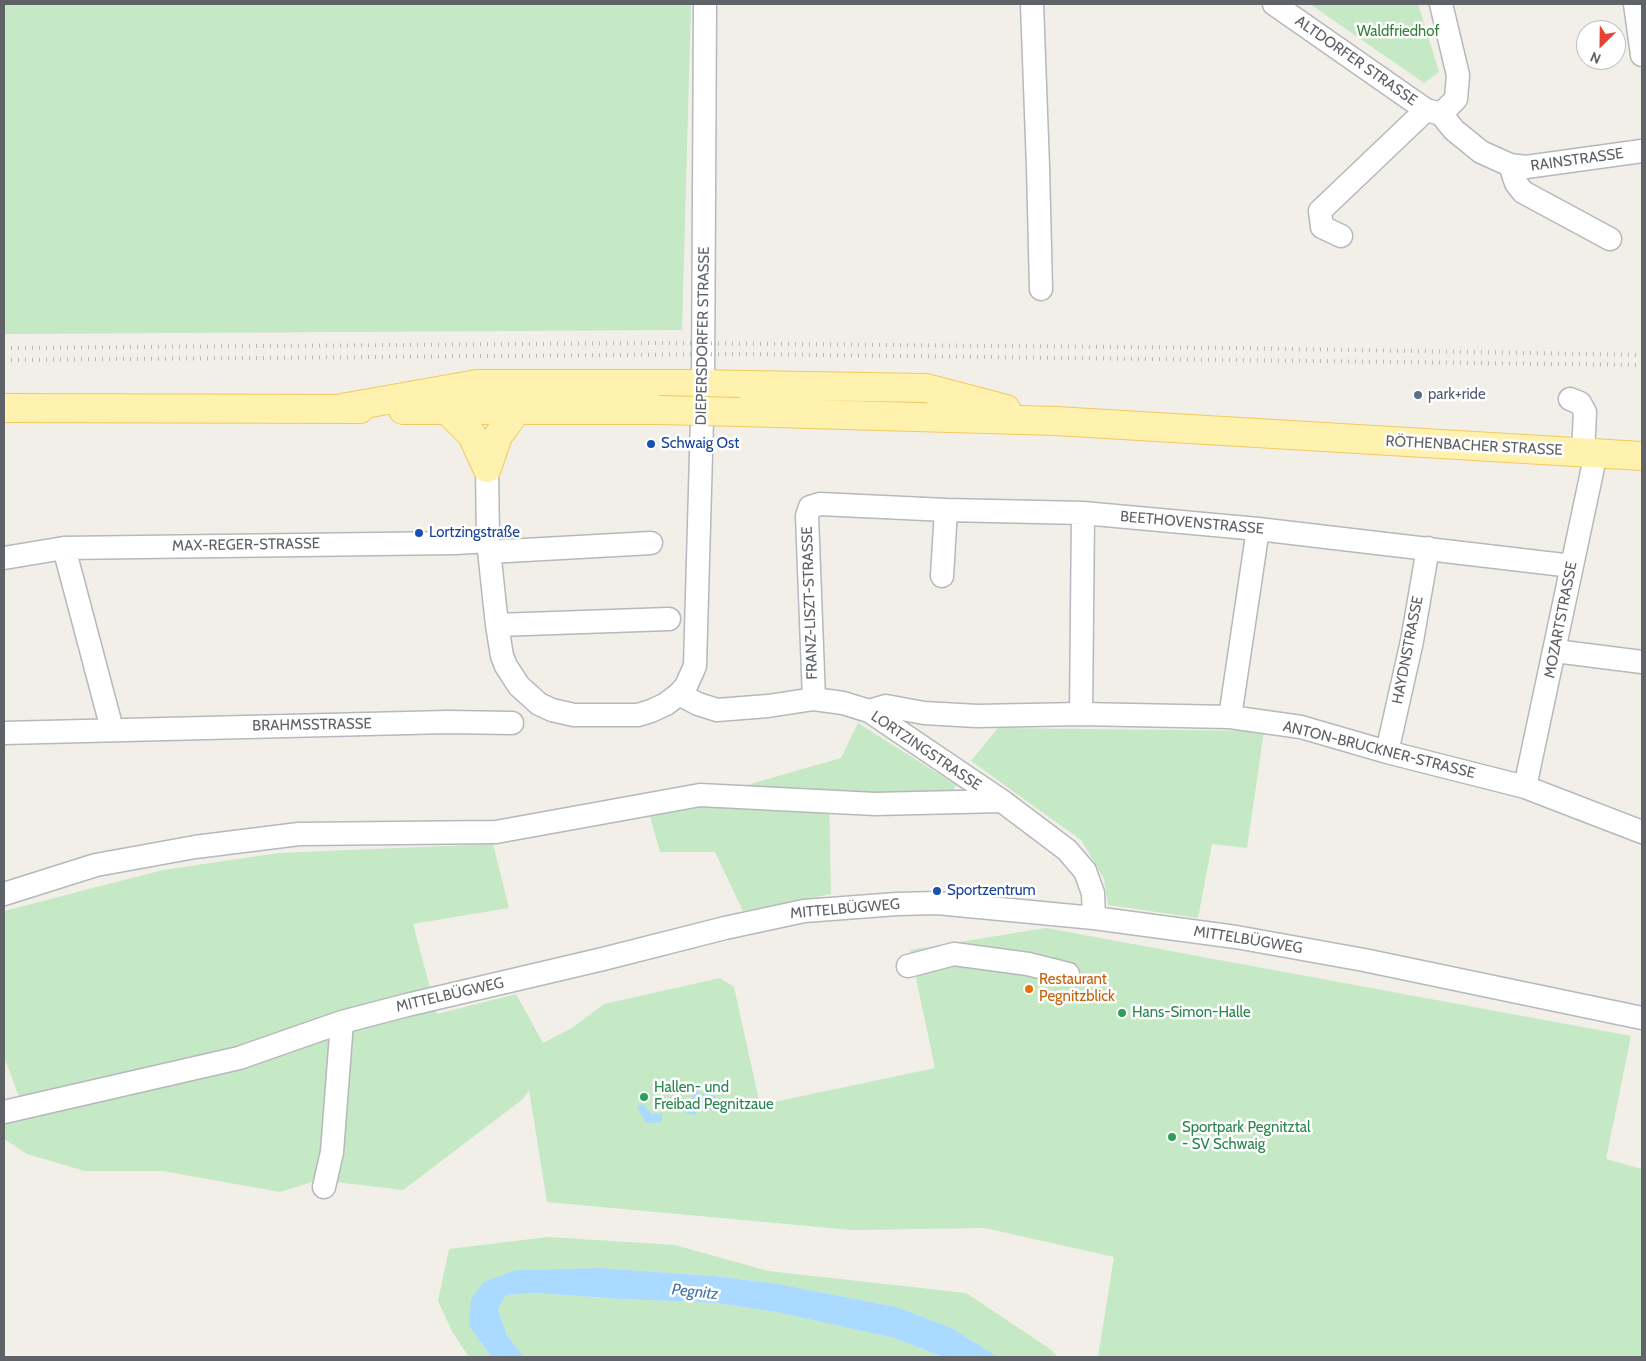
<!DOCTYPE html>
<html>
<head>
<meta charset="utf-8">
<style>
	body { margin:0 }
	#map { position:relative; width:1646px; height:1361px; overflow:hidden; background:#f1efe8; font-family:Cabin,sans-serif }
	canvas { display:block }
	.frame { position:absolute; inset:0; border:5px solid #5f6368; pointer-events:none }
	.north { position:absolute; left:1576px; top:20px; width:50px; height:50px; box-sizing:border-box; background:#fff; border:1px solid #bfc1c3; border-radius:50%; rotate:203deg; font-size:14px; font-weight:700; line-height:20px; text-align:center; color:#5f6368 }
	.north::after { content:''; display:block; margin:auto; width:18px; height:22px; background:#ea4335; clip-path:polygon(50% 0,100% 100%,50% 72%,0 100%) }
</style>
</head>
<body>
<div id="map">
<canvas width="1646" height="1361"></canvas>
<div class="frame"></div>
<div class="north">N</div>
</div>
<script>
const g = document.querySelector('canvas').getContext('2d');
g.lineJoin = 'round';
function paint(path, color) { g.fillStyle = color; g.fill(path, 'evenodd'); }
const toPath = rows => new Path2D(rows.map(r => 'M' + r).join(''));
function strokePath(path, color, width, dash) { g.strokeStyle = color; g.lineWidth = width; g.lineCap = dash ? 'butt' : 'round'; g.setLineDash(dash || []); g.stroke(path); }
function write(font, color, halo, rows, align = 'center') {
  g.font = font + ' Cabin,sans-serif'; g.lineWidth = 5; g.setLineDash([]); g.textBaseline = 'middle'; g.strokeStyle = halo; g.fillStyle = color; for (const [text, x, y, turn = 0] of rows) {
    g.save(); g.translate(x, y); g.rotate((+turn || 0) * Math.PI / 180); g.textAlign = isNaN(turn) ? turn : align; if (halo) g.strokeText(text, 0, 0); g.fillText(text, 0, 0); g.restore();
  }
}
const green = toPath([
	[4,4,691,4,682,330,4,334],
	[1310,4,1418,4,1439,72,1424,83],
	[858,723,956,785,952,793,829,793,831,894,743,911,715,852,660,852,649,813,841,758],
	[998,728,1264,731,1247,848,1212,844,1198,918,1108,905,1104,879,1081,840,971,761],
	[493,844,509,908,413,924,437,1014,516,994,543,1043,572,1028,604,1004,720,978,734,987,760,1105,935,1068,910,950,1046,928,1631,1036,1606,1159,1642,1169,1642,1357,1098,1357,1114,1257,985,1228,852,1230,547,1202,529,1090,523,1099,403,1190,319,1180,280,1192,163,1171,85,1171,27,1154,4,1139,4,1124,20,1099,4,1057,4,911,163,870,279,853],
	[548,1237,675,1245,768,1271,966,1293,1050,1349,1058,1357,998,1357,950,1327,896,1307,779,1284,715,1276,600,1268,516,1270,480,1342,491,1357,469,1357,453,1333,438,1301,449,1249],
	[534,1293,621,1299,715,1303,776,1312,894,1338,943,1357,524,1357,507,1335,498,1309,506,1295]
]);
const water = toPath([
	[698,1090,700,1097,704,1093,711,1094,716,1097,717,1104,714,1110,699,1110,695,1115,686,1113,683,1106,693,1098,692,1091],
	[643,1104,651,1114,662,1114,662,1122,646,1123,637,1107],
	[600,1268,715,1276,779,1284,896,1307,950,1327,998,1357,943,1357,894,1338,776,1312,715,1303,621,1299,534,1293,506,1295,498,1309,507,1335,524,1357,491,1357,469,1325,471,1299,484,1282,516,1270]
]);
const minor = toPath([
	[1032,4,1038,167,1041,289],
	[1274,4,1426,110,1441,114],
	[1441,4,1458,75,1456,99,1441,114],
	[1635,4,1642,55],
	[1441,114,1454,130,1481,152,1510,165,1526,167,1642,151],
	[1510,165,1516,183,1523,192,1610,239],
	[1341,236,1322,227,1320,211,1426,110],
	[1570,399,1580,403,1585,412,1583,453],
	[487,468,488,541,497,625,502,656,506,666,519,686,539,704,552,710,574,715,638,715,651,711,666,704,679,694,686,686,695,666,703,384,705,4],
	[64,548,112,729],
	[489,552,651,543],
	[4,558,64,548,456,543,488,541],
	[942,576,946,510],
	[497,625,669,619],
	[1555,651,1642,662],
	[679,694,698,704,717,710,768,706,814,699,843,703,869,711,1002,801,1067,850,1085,871,1093,893,1094,918],
	[814,699,807,516,810,507,820,504,946,510,1083,513,1258,529,1572,566],
	[869,711,886,706,924,713,977,716,1081,714,1230,717,1301,727,1387,752,1525,787,1642,832],
	[1081,714,1083,513],
	[1230,717,1258,529],
	[4,733,448,722,512,723],
	[1387,752,1412,641,1428,548],
	[1525,787,1596,453],
	[4,894,96,865,195,847,299,834,496,832,700,795,875,804,1002,801],
	[908,966,954,954,1028,964,1068,974],
	[4,1112,239,1058,342,1022,407,1005,603,959,725,928,804,911,897,904,937,903,1094,918,1236,937,1364,960,1642,1018],
	[324,1187,332,1152,342,1022]
]);
const major = toPath([
	[4,408,360,409],
	[342,408,477,384,688,384,926,388,1006,409],
	[403,410,659,410],
	[447,410,472,435,487,468],
	[740,412,1056,421,1642,456],
	[487,468,498,436,517,410]
]);
const rail = toPath([
	[4,348,661,343,1233,348,1642,355],
	[4,360,737,354,1642,365]
]);
const majorBridge = toPath([
	[659,410,740,412]
]);
const markers = [
	[1418,395,5,"#5c6f8a"],
	[651,444,5,"#1a4fb4"],
	[419,533,5,"#1a4fb4"],
	[937,891,5,"#1a4fb4"],
	[1029,989,5,"#e8710a"],
	[1122,1013,5,"#2e9e5b"],
	[644,1097,5,"#2e9e5b"],
	[1172,1137,5,"#2e9e5b"]
];
const parkNames = [
	["Waldfriedhof",1398,32]
];
const streetNames = [
	["ALTDORFER STRASSE",1356,61,35],
	["RAINSTRASSE",1577,160,-8],
	["DIEPERSDORFER STRASSE",703,336,-89],
	["RÖTHENBACHER STRASSE",1474,446,3],
	["BEETHOVENSTRASSE",1192,523,5],
	["MAX-REGER-STRASSE",246,545,-1],
	["FRANZ-LISZT-STRASSE",810,603,-92],
	["MOZARTSTRASSE",1561,620,-79],
	["HAYDNSTRASSE",1408,650,-79],
	["BRAHMSSTRASSE",312,725,-1],
	["ANTON-BRUCKNER-STRASSE",1379,750,14],
	["LORTZINGSTRASSE",926,751,34],
	["MITTELBÜGWEG",845,909,-5],
	["MITTELBÜGWEG",1248,940,9],
	["MITTELBÜGWEG",450,995,-13]
];
const serviceNames = [
	["park+ride",1428,395]
];
const transitNames = [
	["Schwaig Ost",661,444],
	["Lortzingstraße",429,533],
	["Sportzentrum",947,891]
];
const foodNames = [
	["Restaurant",1039,980],
	["Pegnitzblick",1039,997]
];
const leisureNames = [
	["Hans-Simon-Halle",1132,1013],
	["Hallen- und",654,1088],
	["Freibad Pegnitzaue",654,1105],
	["Sportpark Pegnitztal",1182,1128],
	["- SV Schwaig",1182,1145]
];
const waterNames = [
	["Pegnitz",695,1292,6]
];
paint(green, '#c5e8c5');
paint(water, '#aadaff');
strokePath(minor, '#b5b8bc', 25);
strokePath(major, '#f2c960', 30);
strokePath(minor, '#fff', 22);
strokePath(major, '#fff2af', 28);
strokePath(rail, '#b6b7b8', 4, [1, 6]);
strokePath(majorBridge, '#f2c960', 30, []);
strokePath(majorBridge, '#fff2af', 28);
for (const [x, y, r, color] of markers) { const dot = new Path2D(); dot.arc(x, y, r, 0, 2 * Math.PI); g.fillStyle = color; g.fill(dot); strokePath(dot, '#fff', 2); }
write('15px', '#348238', '#fff', parkNames);
write('15px', '#5f6368', '#fff', streetNames);
write('15px', '#4e5e75', '#fff', serviceNames, 'left');
write('15px', '#164399', '#fff', transitNames, 'left');
write('15px', '#c56008', '#fff', foodNames, 'left');
write('15px', '#27864d', '#fff', leisureNames, 'left');
write('italic 16px', '#4174aa', '#fff', waterNames);
</script>
</body>
</html>
